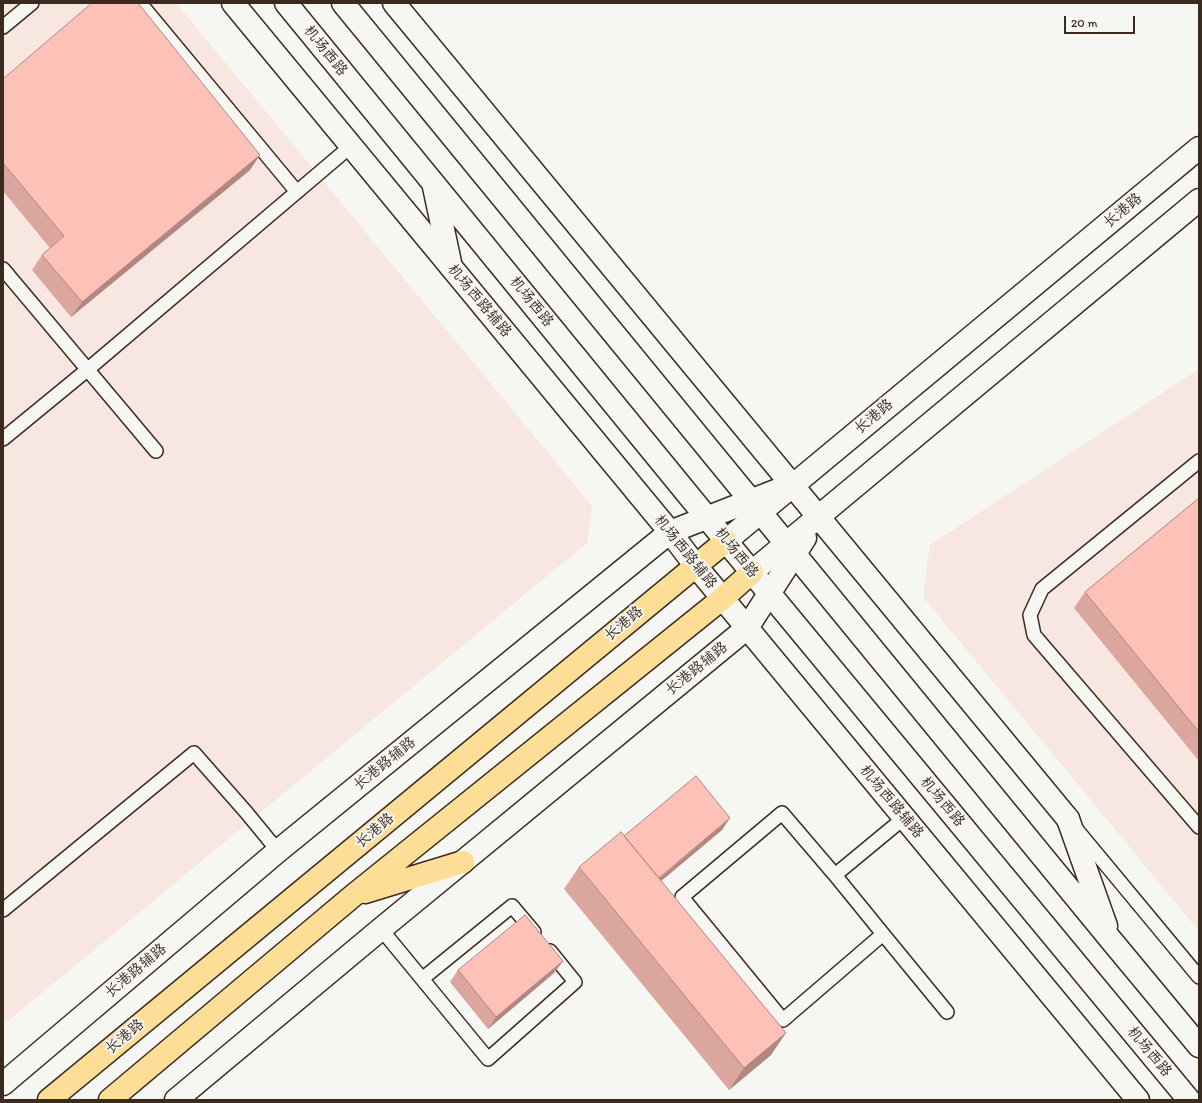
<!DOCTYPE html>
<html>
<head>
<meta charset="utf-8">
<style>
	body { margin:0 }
	#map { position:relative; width:1202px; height:1103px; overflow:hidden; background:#f6f6f2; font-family:Itim,sans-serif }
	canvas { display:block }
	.frame { position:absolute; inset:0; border:4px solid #3b2a1e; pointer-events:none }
	.scale { position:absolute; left:1064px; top:16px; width:71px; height:18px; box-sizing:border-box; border:2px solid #3b2a1e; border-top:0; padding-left:5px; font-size:12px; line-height:14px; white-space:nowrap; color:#3b2a1e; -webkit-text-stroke:3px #f6f6f2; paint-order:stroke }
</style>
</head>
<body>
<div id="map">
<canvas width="1202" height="1103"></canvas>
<div class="frame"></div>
<div class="scale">20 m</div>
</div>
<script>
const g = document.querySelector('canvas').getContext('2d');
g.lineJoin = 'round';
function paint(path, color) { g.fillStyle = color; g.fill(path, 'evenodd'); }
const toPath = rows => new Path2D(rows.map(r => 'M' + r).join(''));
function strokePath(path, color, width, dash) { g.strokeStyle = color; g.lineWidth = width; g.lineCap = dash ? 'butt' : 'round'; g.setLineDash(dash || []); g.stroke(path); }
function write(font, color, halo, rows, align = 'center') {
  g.font = font + ' Itim,"LXGW WenKai TC",sans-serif'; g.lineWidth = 4; g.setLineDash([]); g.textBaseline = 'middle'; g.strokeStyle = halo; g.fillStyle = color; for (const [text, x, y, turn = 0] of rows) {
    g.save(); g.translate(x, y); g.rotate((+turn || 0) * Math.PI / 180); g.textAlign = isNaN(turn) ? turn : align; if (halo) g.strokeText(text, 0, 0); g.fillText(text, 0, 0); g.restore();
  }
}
const built = toPath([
	[3,3,176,3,592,506,587,543,3,1025],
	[1199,369,1199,931,923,597,930,545]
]);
const service = toPath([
	[140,3,297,192],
	[3,27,32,3],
	[3,269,156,451],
	[3,439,87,370,351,146],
	[1199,461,1042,589,1030,615,1034,635,1199,827],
	[1077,830,1199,977],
	[835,875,883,934,783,1020,682,897,782,813,835,875,904,818],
	[3,910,194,753,246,812,278,851],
	[381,929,488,1059,575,982,550,951],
	[883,934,947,1012],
	[422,979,512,906,534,932]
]);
const minor = toPath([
	[233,3,670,532,695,565,1138,1100],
	[394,3,1068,819],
	[3,1084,278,851,670,532,791,485],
	[176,1100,381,929,747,628,805,538]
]);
const secondary = toPath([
	[286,3,726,541,1189,1100],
	[343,3,1111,940,1199,1046],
	[434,187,451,267],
	[726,541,1199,148],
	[752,572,1199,200],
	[1068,819,1106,926]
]);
const primary = toPath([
	[365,892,463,862],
	[49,1100,726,541],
	[110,1100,354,895,723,598,752,572]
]);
const wall = toPath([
	[3,79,250,170,71,317,32,270,42,255,50,248,3,191],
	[1199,498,1199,761,1074,608,1085,592],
	[722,830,661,881,771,1055,729,1090,564,889,579,867,624,836],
	[563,961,554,973,488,1029,450,982,458,970]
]);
const shadedWall = toPath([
	[260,155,250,170,71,317,82,302],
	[730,818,722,830,642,897,651,886],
	[563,961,554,973,488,1029,496,1017],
	[786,1033,771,1055,729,1090,744,1068]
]);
const building = toPath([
	[92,3,138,3,260,155,82,302,42,255,64,236,3,163,3,79,92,3],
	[1199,498,1199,732,1085,592,1199,498],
	[696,776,730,818,659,878,624,836,696,776],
	[621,832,786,1033,744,1068,579,867,621,832],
	[525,915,563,961,496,1017,458,970,525,915]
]);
const streetNames = [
	["机场西路",325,51,51],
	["长港路",1123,211,-40],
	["机场西路辅路",479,301,50],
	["机场西路",531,302,51],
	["长港路",874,417,-40],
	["机场西路辅路",685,552,51],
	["机场西路",736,553,51],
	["长港路",624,624,-40],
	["长港路辅路",697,669,-39],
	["长港路辅路",385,764,-39],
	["机场西路辅路",891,802,50],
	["机场西路",942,802,50],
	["长港路",375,831,-40],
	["长港路辅路",136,971,-40],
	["长港路",125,1037,-40],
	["机场西路",1149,1052,50]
];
paint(built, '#f8e6e1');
strokePath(service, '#3b2a1e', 16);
strokePath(minor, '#3b2a1e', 25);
strokePath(secondary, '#3b2a1e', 25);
strokePath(primary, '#3b2a1e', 25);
strokePath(service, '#f6f6f2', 13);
strokePath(minor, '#f6f6f2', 22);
strokePath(secondary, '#f6f6f2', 22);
strokePath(primary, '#fdde96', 22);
paint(wall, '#daa69e');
paint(shadedWall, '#b18781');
paint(building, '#fdc1b8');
strokePath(building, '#b18781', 1);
write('15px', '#3b2a1e', '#f6f6f2', streetNames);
</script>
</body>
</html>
